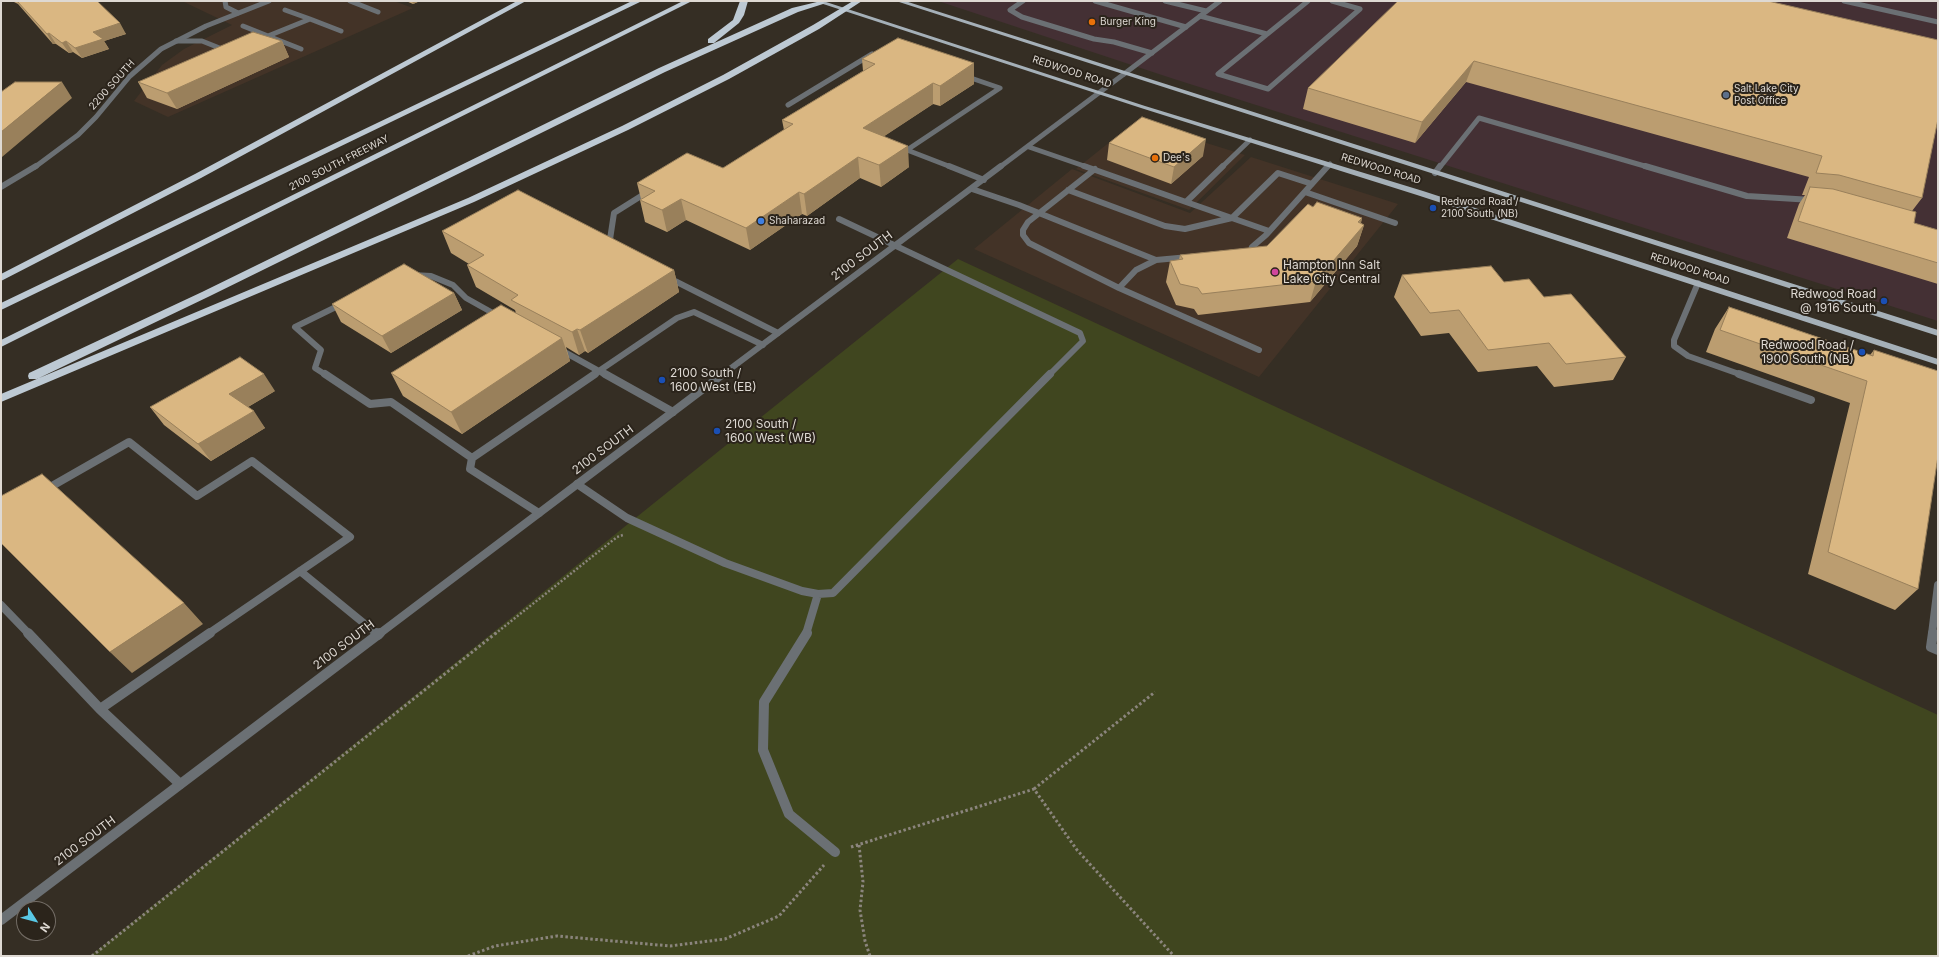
<!DOCTYPE html>
<html>
<head>
<meta charset="utf-8">
<style>
	body { margin:0 }
	#map { position:relative; width:1939px; height:957px; overflow:hidden; background:#352e24; font-family:Inter,sans-serif }
	canvas { display:block }
	.frame { position:absolute; inset:0; border:2px solid #ded9d3; pointer-events:none }
	.north { position:absolute; left:16px; top:901px; width:40px; height:40px; box-sizing:border-box; background:#2b241b; border:1px solid #736c65; border-radius:50%; rotate:126deg; font-size:11px; font-weight:700; line-height:16px; text-align:center; color:#ded9d3 }
	.north::after { content:''; display:block; margin:auto; width:14px; height:18px; background:#59c8e5; clip-path:polygon(50% 0,100% 100%,50% 72%,0 100%) }
</style>
</head>
<body>
<div id="map">
<canvas width="1939" height="957"></canvas>
<div class="frame"></div>
<div class="north">N</div>
</div>
<script>
const g = document.querySelector('canvas').getContext('2d');
g.lineJoin = 'round';
function paint(path, color) { g.fillStyle = color; g.fill(path, 'evenodd'); }
const toPath = rows => new Path2D(rows.map(r => 'M' + r).join(''));
function strokePath(path, color, width, dash) { g.strokeStyle = color; g.lineWidth = width; g.lineCap = dash ? 'butt' : 'round'; g.setLineDash(dash || []); g.stroke(path); }
function write(font, color, halo, rows, align = 'center') {
  g.font = font + ' Inter,sans-serif'; g.lineWidth = 4; g.setLineDash([]); g.textBaseline = 'middle'; g.strokeStyle = halo; g.fillStyle = color; for (const [text, x, y, turn = 0] of rows) {
    g.save(); g.translate(x, y); g.rotate((+turn || 0) * Math.PI / 180); g.textAlign = isNaN(turn) ? turn : align; if (halo) g.strokeText(text, 0, 0); g.fillText(text, 0, 0); g.restore();
  }
}
const commercial = toPath([
	[182,1,394,1,413,8,168,117,134,101,162,65,184,49,232,25],
	[1136,121,1245,155,1189,210,1076,169],
	[1251,157,1398,204,1259,377,974,249,1072,169,1190,213]
]);
const industrial = toPath([
	[938,1,1938,1,1938,321,1174,79]
]);
const green = toPath([
	[958,259,1938,715,1938,956,90,956]
]);
const pathFar1 = toPath([
	[495,634,617,537,623,535]
]);
const path = toPath([
	[1034,789,1155,692],
	[859,845,863,882,860,910,865,941,870,956],
	[851,847,1034,789,1077,850,1174,956],
	[92,956,496,633],
	[468,956,495,946,557,936,670,946,725,939,779,916,824,865]
]);
const serviceFar3 = toPath([
	[225,1,226,7,238,13],
	[350,1,378,12],
	[1023,1,1010,10,1022,17,1094,39,1114,42,1152,53],
	[1095,1,1186,27],
	[1165,1,1206,11],
	[1308,1,1218,74,1268,89,1360,9,1332,1],
	[285,10,310,19],
	[1200,16,1267,34],
	[243,26,268,36,310,19,341,31],
	[258,40,268,36,301,49],
	[176,41,202,41,227,51],
	[788,105,872,54],
	[1029,147,1087,167],
	[951,167,907,150,1000,88,965,76],
	[1222,167,1250,140],
	[1327,167,1330,164],
	[1440,167,1479,118,1648,167]
]);
const serviceFar2 = toPath([
	[949,166,984,180],
	[1084,166,1186,202,1223,166],
	[1645,166,1747,196,1812,200],
	[1095,169,1028,222,1023,230,1023,235,1029,243,1119,288],
	[1435,173,1440,166],
	[972,189,1019,205,1156,260],
	[1068,190,1165,226,1185,229,1232,218,1278,173,1312,184],
	[1305,192,1395,223],
	[1186,202,1269,231],
	[839,219,1080,333,1083,341,1049,375],
	[611,247,609,246,614,213,649,191],
	[1252,247,1266,235,1328,166],
	[1189,257,1156,260,1136,270,1119,288,1259,350],
	[413,275,431,276,453,285,466,298,500,317],
	[667,277,778,333],
	[1698,283,1674,340,1674,346,1688,356,1742,375],
	[559,349,606,375],
	[326,375,315,368,321,350,295,327,344,303],
	[593,375,677,318,694,312,763,345]
]);
const serviceFar1 = toPath([
	[325,374,370,404,391,402,472,458],
	[605,374,673,412],
	[1739,374,1811,400],
	[577,484,627,518,725,563,802,591,818,594,833,593,1050,374],
	[45,490,129,442,197,496,252,461,350,537,208,634],
	[539,513,470,469,472,458,595,374],
	[300,571,377,634],
	[1,605,29,634],
	[806,634,818,594],
	[1932,634,1938,585]
]);
const service = toPath([
	[28,633,100,709,180,784],
	[376,633,378,635],
	[807,633,764,702,763,750,789,814,835,852],
	[1933,633,1931,647,1938,650],
	[100,709,210,633]
]);
const minorFar1 = toPath([
	[1844,1,1938,22],
	[1124,74,1220,1],
	[35,167,78,135,96,117,130,76,161,49,206,26,269,1]
]);
const minor = toPath([
	[1,187,36,166]
]);
const tertiaryFar3 = toPath([
	[1000,167,1124,74]
]);
const tertiaryFar2 = toPath([
	[722,375,1001,166]
]);
const tertiaryFar1 = toPath([
	[379,634,723,374]
]);
const tertiary = toPath([
	[1,920,380,633]
]);
const primary = toPath([
	[814,1,823,1,1145,106,1423,191,1938,359,1938,365,1417,195,1141,108,814,1],
	[896,1,905,1,1938,330,1938,336,896,1]
]);
const motorway = toPath([
	[517,1,526,1,201,178,1,281,1,274,195,174,517,1],
	[632,1,642,1,1,310,1,303,632,1],
	[683,1,692,1,1,347,1,340,683,1],
	[740,1,748,1,744,15,739,23,714,43,708,43,708,39,733,20,740,1],
	[821,1,825,3,823,4,798,12,665,72,210,296,37,379,29,379,28,376,29,373,202,292,659,68,792,8,821,1],
	[853,1,862,1,819,29,729,79,628,130,474,202,1,402,1,394,468,198,622,126,723,75,813,25,853,1]
]);
const wall = toPath([
	[12,1,97,1,126,34,104,41,109,49,82,58,73,52,69,53,56,44,53,44,18,4],
	[406,1,420,1,413,4],
	[1768,1,1922,198,1912,211,1914,223,1938,230,1938,284,1787,238,1799,204,1805,195,1802,195,1809,177,1466,82,1415,143,1303,109,1308,88],
	[282,41,289,57,177,109,147,98,138,82],
	[862,59,974,63,974,84,940,106,933,104,884,136,909,167,881,187,860,178,807,216,802,214,750,250,686,220,667,232,645,222,640,200,641,199,637,183,723,168,784,130,782,120,863,71],
	[1109,143,1203,156,1171,184,1107,160],
	[1313,207,1362,218,1361,223,1364,225,1357,246,1310,302,1198,315,1194,309,1176,305,1166,282,1170,261,1179,260,1180,255,1267,246],
	[442,231,674,270,679,292,588,353,585,351,579,355,566,347,570,361,462,434,403,396,391,373,516,313,515,310,476,287,467,265,469,264,451,253],
	[1402,275,1504,282,1544,297,1626,357,1613,380,1554,387,1537,366,1478,372,1449,333,1421,336,1394,297],
	[454,293,462,310,391,353,341,322,332,304],
	[1729,307,1870,355,1874,350,1918,589,1895,610,1808,574,1850,403,1706,352,1715,329],
	[275,391,248,407,265,428,211,461,164,425,150,407]
]);
const shadedWall = toPath([
	[412,1,420,1,413,4],
	[120,23,126,34,104,41,109,49,82,58,75,48,93,32],
	[49,33,56,44,53,44,47,34],
	[66,41,73,52,69,53,62,43],
	[282,41,289,57,177,109,167,93],
	[1474,61,1466,82,1415,143,1422,122],
	[974,63,974,84,940,106,940,86],
	[62,82,72,98,2,157,1,156,1,132],
	[933,83,933,104,865,149,863,128],
	[1206,139,1203,156,1171,184,1174,167],
	[908,146,909,167,881,187,879,165],
	[858,157,860,178,807,216,804,194],
	[799,192,802,214,750,250,746,228],
	[681,199,686,220,667,232,662,210],
	[1362,218,1358,232,1364,225,1357,246,1310,302,1316,281],
	[674,270,679,292,588,353,580,330],
	[454,293,462,310,391,353,382,336],
	[577,329,585,351,579,355,572,332],
	[562,338,570,361,462,434,451,412],
	[264,374,275,391,241,411,229,394],
	[254,411,265,428,211,461,198,444],
	[184,603,203,624,132,673,110,652]
]);
const building = toPath([
	[17,1,97,1,120,23,93,32,103,39,75,48,66,41,62,43,49,33,47,34,17,1],
	[1398,1,1768,1,1938,40,1938,119,1922,198,1839,175,1816,173,1822,156,1474,61,1422,122,1308,88,1398,1],
	[253,32,282,41,167,93,138,82,253,32],
	[898,38,974,63,940,86,933,83,863,128,908,146,879,165,858,157,804,194,799,192,746,228,681,199,662,210,640,200,655,191,637,183,687,153,723,168,793,124,782,120,875,64,862,59,898,38],
	[15,82,62,82,1,132,1,92,15,82],
	[1142,117,1206,139,1174,167,1109,143,1142,117],
	[1810,187,1833,189,1916,212,1914,223,1938,230,1938,263,1798,221,1810,187],
	[518,190,674,270,580,330,577,329,572,332,511,300,518,295,467,265,484,255,442,231,518,190],
	[1317,202,1362,218,1358,222,1364,225,1316,281,1202,294,1198,288,1180,284,1170,261,1183,259,1180,255,1267,246,1308,204,1313,207,1317,202],
	[404,264,454,293,382,336,332,304,404,264],
	[1491,266,1504,282,1529,279,1544,297,1571,294,1626,357,1566,364,1549,343,1488,350,1459,310,1430,313,1402,275,1491,266],
	[501,305,562,338,451,412,391,373,501,305],
	[1729,307,1873,356,1874,350,1938,371,1938,456,1918,589,1828,552,1867,381,1720,330,1729,307],
	[240,357,264,374,229,394,254,411,198,444,150,407,240,357],
	[42,474,184,603,110,652,1,543,1,496,42,474]
]);
const markers = [
	[1092,22,4,"#e8710a"],
	[1726,95,4,"#5c6f8a"],
	[1155,158,4,"#e8710a"],
	[1433,208,4,"#1a4fb4"],
	[761,221,4,"#3f7fe0"],
	[1275,272,4,"#d1479c"],
	[1884,301,4,"#1a4fb4"],
	[1862,352,4,"#1a4fb4"],
	[662,380,4,"#1a4fb4"],
	[717,431,4,"#1a4fb4"]
];
const farPoinames = [
	["Burger King",1100,22],
	["Salt Lake City",1734,89],
	["Post Office",1734,101],
	["Dee's",1163,158],
	["Redwood Road /",1441,202],
	["2100 South (NB)",1441,214],
	["Shaharazad",769,221]
];
const farStreetnames = [
	["REDWOOD ROAD",1072,72,18],
	["2200 SOUTH",112,85,-48],
	["2100 SOUTH FREEWAY",339,163,-27],
	["REDWOOD ROAD",1381,169,17],
	["REDWOOD ROAD",1690,269,18]
];
const streetNames = [
	["2100 SOUTH",862,256,-37],
	["2100 SOUTH",603,450,-37],
	["2100 SOUTH",344,645,-37],
	["2100 SOUTH",85,841,-37]
];
const poiNames = [
	["Hampton Inn Salt",1283,265],
	["Lake City Central",1283,279],
	["Redwood Road",1876,294,"right"],
	["@ 1916 South",1876,308,"right"],
	["Redwood Road /",1854,345,"right"],
	["1900 South (NB)",1854,359,"right"],
	["2100 South /",670,373],
	["1600 West (EB)",670,387],
	["2100 South /",725,424],
	["1600 West (WB)",725,438]
];
paint(commercial, '#433327');
paint(industrial, '#443034');
paint(green, '#40461f');
strokePath(pathFar1, '#8b857d', 2.5, [2, 2]);
strokePath(path, '#8b857d', 3, [2.5, 2.5]);
strokePath(serviceFar3, '#6b7074', 5);
strokePath(serviceFar2, '#6b7074', 6);
strokePath(serviceFar1, '#6b7074', 8);
strokePath(service, '#6b7074', 10);
strokePath(minorFar1, '#6b7074', 5);
strokePath(minor, '#6b7074', 6);
strokePath(tertiaryFar3, '#6b7074', 5);
strokePath(tertiaryFar2, '#6b7074', 6);
strokePath(tertiaryFar1, '#6b7074', 8);
strokePath(tertiary, '#6b7074', 10);
paint(primary, '#a5b0b8');
paint(motorway, '#bdc9d3');
paint(wall, '#bb9d70');
paint(shadedWall, '#99805b');
paint(building, '#dab782');
strokePath(building, '#99805b', 1);
for (const [x, y, r, color] of markers) { const dot = new Path2D(); dot.arc(x, y, r, 0, 2 * Math.PI); g.fillStyle = color; g.fill(dot); strokePath(dot, '#2b241b', 1.5); }
write('10px', '#ded9d3', '#2b241b', farPoinames, 'left');
write('10px', '#ded9d3', '#2b241b', farStreetnames);
write('12px', '#ded9d3', '#2b241b', streetNames);
write('12px', '#ded9d3', '#2b241b', poiNames, 'left');
</script>
</body>
</html>
